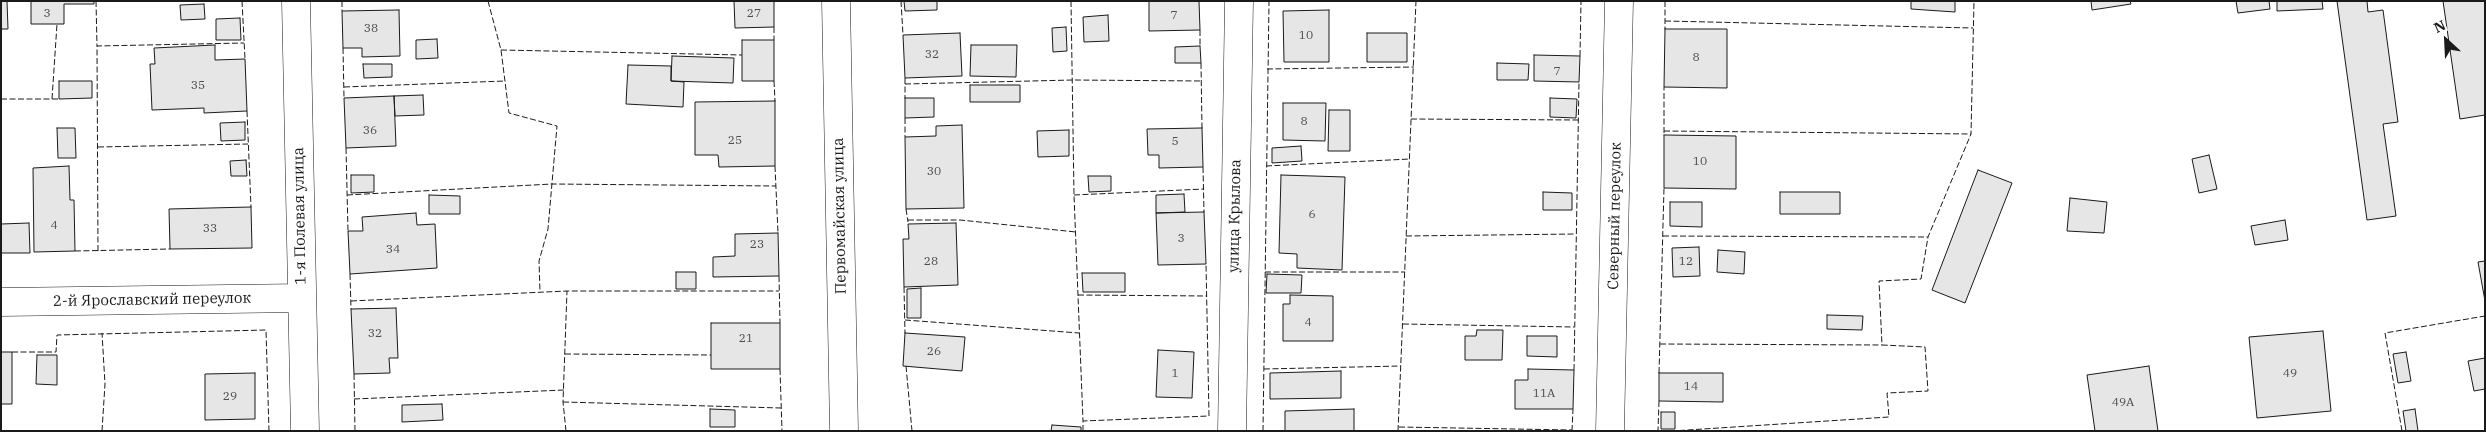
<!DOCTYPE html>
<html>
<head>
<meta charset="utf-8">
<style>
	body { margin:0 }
	#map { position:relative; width:2486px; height:432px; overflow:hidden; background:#fff; font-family:"IBM Plex Serif",serif }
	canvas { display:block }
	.frame { position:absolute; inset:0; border:2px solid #1a1a1a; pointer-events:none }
	.north { position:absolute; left:2421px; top:15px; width:50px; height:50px; -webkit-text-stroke:4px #fff; paint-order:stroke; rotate:335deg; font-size:14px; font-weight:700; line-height:20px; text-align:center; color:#1a1a1a }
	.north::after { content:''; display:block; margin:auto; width:18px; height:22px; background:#1a1a1a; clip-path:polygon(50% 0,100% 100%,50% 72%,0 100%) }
</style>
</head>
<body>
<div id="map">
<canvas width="2486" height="432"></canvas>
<div class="frame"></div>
<div class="north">N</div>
</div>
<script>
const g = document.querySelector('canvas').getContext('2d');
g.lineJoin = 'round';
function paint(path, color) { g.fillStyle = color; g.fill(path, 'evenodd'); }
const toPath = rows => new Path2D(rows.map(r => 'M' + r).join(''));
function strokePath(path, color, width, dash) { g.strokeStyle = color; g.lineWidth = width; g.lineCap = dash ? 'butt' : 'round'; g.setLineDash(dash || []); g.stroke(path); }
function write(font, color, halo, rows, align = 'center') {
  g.font = font + ' "IBM Plex Serif",serif'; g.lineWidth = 4; g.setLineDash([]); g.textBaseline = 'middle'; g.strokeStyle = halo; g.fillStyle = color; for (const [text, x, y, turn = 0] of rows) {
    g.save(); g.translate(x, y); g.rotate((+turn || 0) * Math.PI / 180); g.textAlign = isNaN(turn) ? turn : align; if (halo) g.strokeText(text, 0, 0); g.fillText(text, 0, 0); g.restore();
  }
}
const building = toPath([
	[1,1,7,1,8,29,1,29,1,1],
	[31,1,94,1,94,4,64,4,64,24,31,24,31,1],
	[734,1,774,1,774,27,735,28,734,1],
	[904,1,937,1,937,10,905,11,904,1],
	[1149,1,1199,1,1200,30,1149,31,1149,1],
	[1911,1,1955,1,1955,12,1911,9,1911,1],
	[2091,1,2130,1,2131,4,2092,10,2091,1],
	[2236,1,2269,1,2270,9,2238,13,2236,1],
	[2277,1,2322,1,2323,9,2277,11,2277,1],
	[2337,1,2367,1,2368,12,2383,10,2398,122,2383,124,2396,216,2367,220,2337,1],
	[2443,1,2485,1,2485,115,2460,119,2443,1],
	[204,4,205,19,181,20,180,5,204,4],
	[399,10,400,56,362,57,362,48,343,48,342,11,399,10],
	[1329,10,1329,62,1284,62,1283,11,1329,10],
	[1108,15,1109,41,1084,42,1083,17,1108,15],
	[240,18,241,40,216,40,216,19,240,18],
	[1066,27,1067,51,1053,52,1052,28,1066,27],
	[1665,29,1727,29,1727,88,1664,87,1665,29],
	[960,33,962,76,905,78,903,35,960,33],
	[1367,33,1407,33,1407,62,1367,62,1367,33],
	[437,39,438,58,416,59,416,40,437,39],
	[742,40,774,40,774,81,742,81,742,40],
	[215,45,215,60,245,59,247,111,204,113,204,108,152,110,150,64,155,64,154,48,215,45],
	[971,45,1017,45,1016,77,970,76,971,45],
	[1200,46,1201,63,1175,63,1175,47,1200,46],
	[1534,55,1580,56,1579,82,1534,81,1534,55],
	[672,56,734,58,733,83,671,81,672,56],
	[1497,63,1529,64,1528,80,1497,80,1497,63],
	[363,64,392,64,392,77,364,78,363,64],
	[628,65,671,66,671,81,684,82,683,107,626,104,628,65],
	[59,81,92,81,92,98,59,99,59,81],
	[970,85,1020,85,1020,102,970,102,970,85],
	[423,95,424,115,395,116,394,96,423,95],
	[394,96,396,146,346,148,344,98,394,96],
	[905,98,934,98,934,117,905,118,905,98],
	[1550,98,1577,99,1576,118,1550,117,1550,98],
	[775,101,775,166,719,167,718,155,695,155,695,102,775,101],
	[1283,103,1326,103,1325,141,1283,140,1283,103],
	[1329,110,1350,110,1350,151,1328,151,1329,110],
	[245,122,245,140,221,141,220,123,245,122],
	[962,125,964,208,906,209,905,137,936,136,936,126,962,125],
	[57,128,75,128,76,158,58,158,57,128],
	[1202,128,1203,167,1159,168,1159,155,1148,155,1147,129,1202,128],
	[1069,130,1069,156,1038,157,1037,131,1069,130],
	[1664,135,1736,136,1736,189,1664,188,1664,135],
	[1301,146,1302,161,1272,163,1272,148,1301,146],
	[2209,155,2217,189,2199,193,2192,159,2209,155],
	[246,160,247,176,231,176,230,161,246,160],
	[69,166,70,200,74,200,75,251,34,252,33,168,69,166],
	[1978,170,2012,183,1965,303,1932,290,1978,170],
	[351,175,374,175,374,192,351,193,351,175],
	[1281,175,1345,177,1342,270,1297,268,1297,254,1279,253,1281,175],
	[1088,176,1111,176,1111,191,1089,192,1088,176],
	[1543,192,1572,193,1572,210,1543,210,1543,192],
	[1780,192,1840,192,1840,214,1780,214,1780,192],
	[1184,194,1185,212,1156,213,1156,195,1184,194],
	[429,195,460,196,460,214,429,214,429,195],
	[2070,198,2107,202,2104,233,2067,231,2070,198],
	[1670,202,1702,202,1702,227,1670,226,1670,202],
	[251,207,252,248,170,249,169,209,251,207],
	[1204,212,1206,264,1158,265,1156,213,1204,212],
	[416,213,417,225,435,224,437,268,350,274,348,231,363,231,362,217,416,213],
	[2285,220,2288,240,2255,245,2251,226,2285,220],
	[29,223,30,253,1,253,1,224,29,223],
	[956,223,958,285,904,287,903,239,909,239,908,224,956,223],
	[778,233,779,276,713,277,713,257,735,256,735,234,778,233],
	[1699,247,1700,276,1673,277,1672,248,1699,247],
	[1718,250,1745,252,1744,274,1717,272,1718,250],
	[2485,261,2485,301,2478,262,2485,261],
	[676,272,696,272,696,289,676,289,676,272],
	[1082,273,1125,273,1125,292,1083,292,1082,273],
	[1267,274,1302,275,1301,293,1266,293,1267,274],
	[921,288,921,318,907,318,907,289,921,288],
	[1290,295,1333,296,1333,341,1283,341,1283,304,1290,304,1290,295],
	[396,308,398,358,389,358,390,373,354,374,351,309,396,308],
	[1827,315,1863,316,1862,330,1827,329,1827,315],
	[711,323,780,323,780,369,711,369,711,323],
	[1477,330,1503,330,1502,360,1465,360,1465,336,1476,336,1477,330],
	[2323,331,2331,411,2257,418,2249,337,2323,331],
	[905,333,965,337,962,371,903,366,905,333],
	[1527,336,1557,336,1557,357,1527,356,1527,336],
	[1158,350,1194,352,1192,398,1156,397,1158,350],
	[1,352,12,352,12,404,1,404,1,352],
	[2406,352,2411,381,2398,383,2393,354,2406,352],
	[37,355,57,355,57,385,36,384,37,355],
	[2485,358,2485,389,2474,391,2468,361,2485,358],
	[2149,366,2158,431,2095,431,2087,375,2149,366],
	[1528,369,1574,370,1573,409,1515,409,1515,380,1528,380,1528,369],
	[1341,371,1341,398,1270,399,1270,373,1341,371],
	[255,373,255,419,205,420,205,374,255,373],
	[1659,373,1723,373,1723,402,1659,401,1659,373],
	[442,404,443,420,402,422,402,405,442,404],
	[710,409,735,410,735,427,710,427,710,409],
	[1354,409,1354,431,1285,431,1285,411,1354,409],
	[2415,409,2418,431,2406,431,2403,411,2415,409],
	[1661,412,1675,412,1675,429,1661,429,1661,412],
	[1052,425,1081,427,1081,431,1051,431,1052,425]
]);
const street = toPath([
	[296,1,305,431],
	[836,1,844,431],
	[1,302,302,298],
	[1232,431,1239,1],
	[1610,431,1619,1]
]);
const fence = toPath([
	[96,1,97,46],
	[242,1,245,59],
	[342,1,342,11],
	[488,1,501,50,509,113,557,126,548,229,539,261,540,292],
	[901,1,903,35],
	[1071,1,1074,195,1083,421],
	[1665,1,1665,29],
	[1665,21,1973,28],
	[774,27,774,40],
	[1200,30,1200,46],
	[343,48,344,98],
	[501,50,742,55],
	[1580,56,1581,1],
	[1201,63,1202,128],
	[1267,69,1414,67],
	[905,78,905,98],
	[774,81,775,101],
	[905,84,1073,80,1201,81],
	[344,87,505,81],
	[1,99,59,99],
	[52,99,57,24],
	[247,111,251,207],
	[905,118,905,137],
	[1411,119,1578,120],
	[1664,131,1971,134],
	[1664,133,1664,87],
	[98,147,248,144],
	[346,148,348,231],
	[775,166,778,233],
	[1266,166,1410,159],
	[1203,167,1204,212],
	[347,195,552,184,776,186],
	[1074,195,1204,189],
	[906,209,908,222],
	[908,220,960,220,1076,232],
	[1406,236,1576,234],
	[1663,236,1928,237],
	[75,251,170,249],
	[98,251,97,46,244,43],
	[1265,272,1405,272],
	[350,274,351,309],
	[779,276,780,323],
	[904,287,905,333],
	[1078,295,1207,296],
	[351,301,567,291,779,291],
	[905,320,1079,333],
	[1403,324,1574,327],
	[1660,344,1882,345],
	[12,352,56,352,57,335,266,330,269,431],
	[565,354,711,355],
	[906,366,912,431],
	[780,369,782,431],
	[1264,369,1401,366],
	[1574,370,1579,82],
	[1659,373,1664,188],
	[354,374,355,431],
	[354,399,564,390],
	[1659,401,1658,431,1672,431,1889,417,1887,393,1928,391,1925,347,1882,345,1879,281,1921,279,1928,237,1971,134,1974,1],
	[563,402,781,408],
	[1399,427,1572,430],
	[102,431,105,384,102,333],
	[566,431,563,402,567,291],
	[1083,431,1083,421,1209,416,1206,264],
	[1263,431,1269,2],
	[1398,431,1416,1],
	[1572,431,1573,409],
	[2402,431,2385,333,2485,316]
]);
const numberNames = [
	["3",47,14],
	["27",754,14],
	["7",1174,16],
	["38",371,29],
	["10",1306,36],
	["32",932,55],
	["8",1696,58],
	["7",1557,72],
	["35",198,86],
	["8",1304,122],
	["36",370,131],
	["25",735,141],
	["5",1175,142],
	["10",1700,162],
	["30",934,172],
	["6",1312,215],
	["4",54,226],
	["33",210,229],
	["3",1181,239],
	["23",757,245],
	["34",393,250],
	["28",931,262],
	["12",1686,262],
	["4",1308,323],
	["32",375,334],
	["21",746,339],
	["26",934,352],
	["1",1175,374],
	["49",2290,374],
	["14",1691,387],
	["11А",1544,394],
	["29",230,397],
	["49А",2123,403]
];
const streetNames = [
	["1-я Полевая улица",300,216,-91],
	["Первомайская улица",840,216,-91],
	["улица Крылова",1235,216,-89],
	["Северный переулок",1615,216,-89],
	["2-й Ярославский переулок",152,300,-1]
];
paint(building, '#e6e6e6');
strokePath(building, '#1a1a1a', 1);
strokePath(street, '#1a1a1a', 29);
strokePath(street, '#fff', 28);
strokePath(fence, '#1a1a1a', 1, [6, 2.5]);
write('12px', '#4d4d4d', null, numberNames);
write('15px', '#1a1a1a', '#fff', streetNames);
</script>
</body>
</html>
